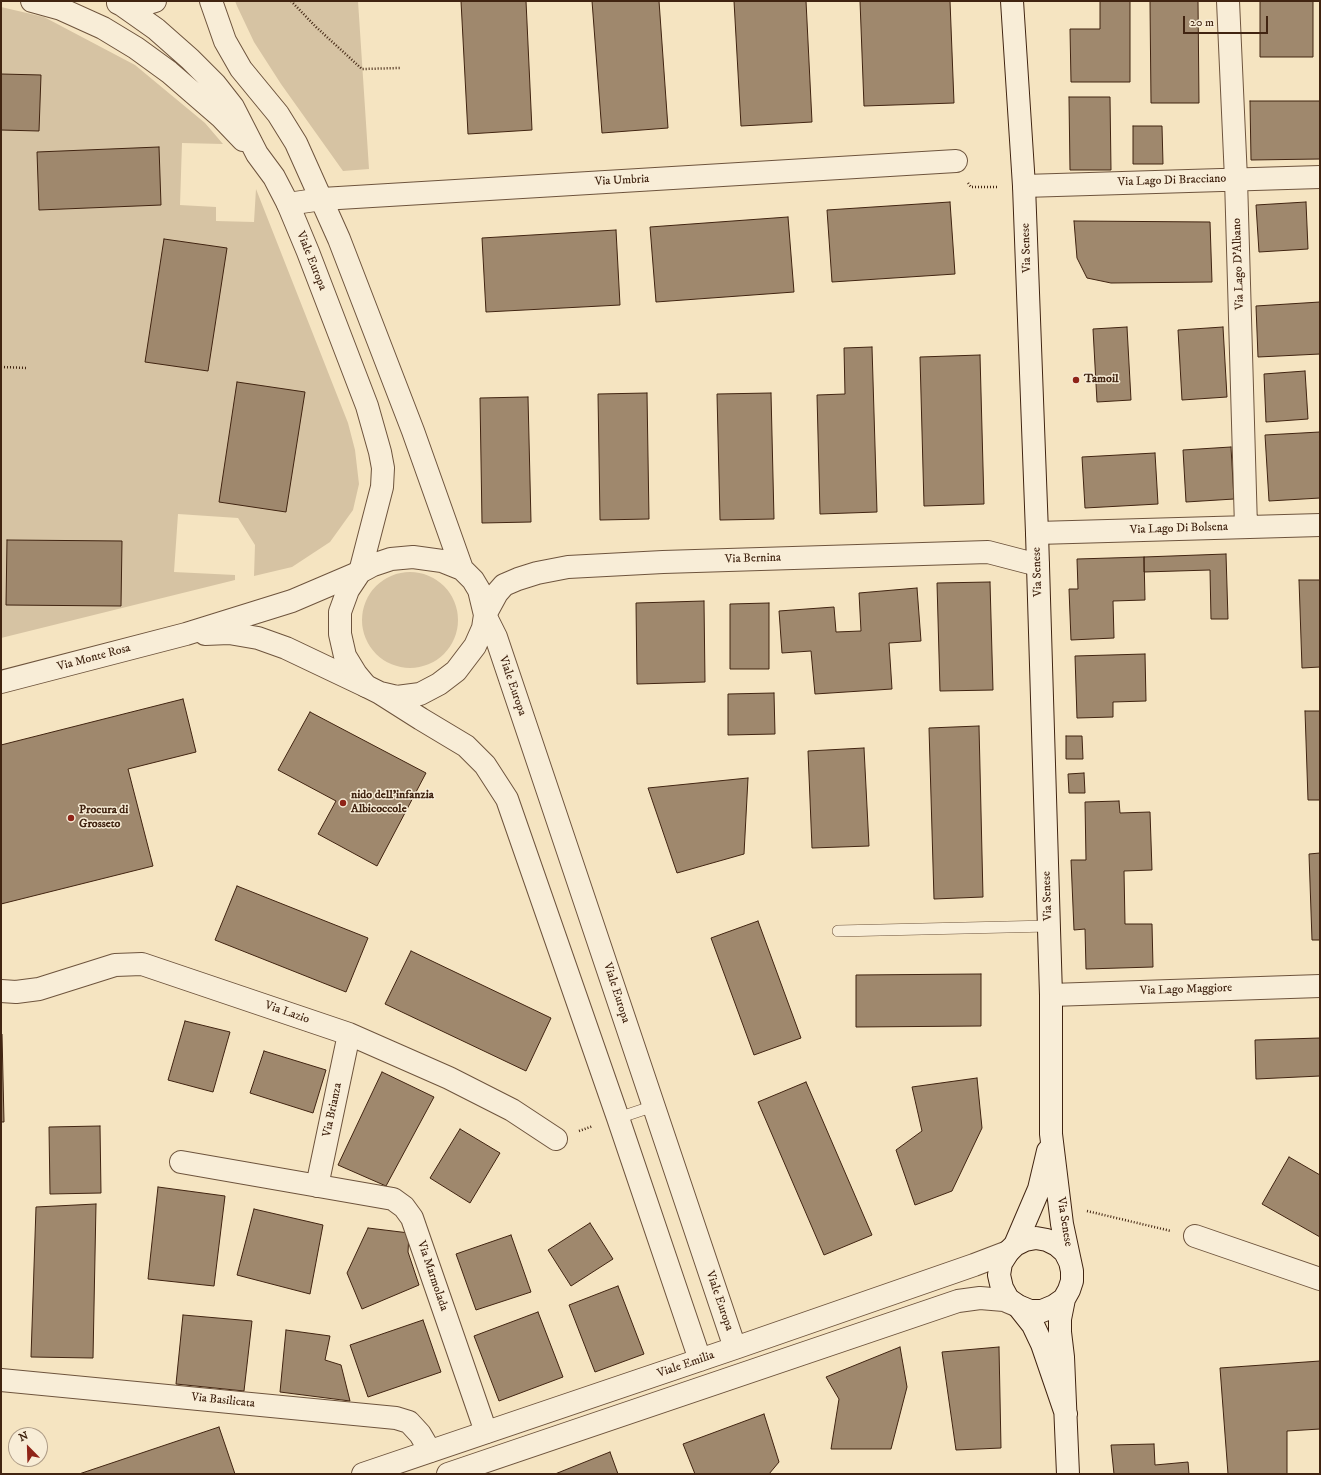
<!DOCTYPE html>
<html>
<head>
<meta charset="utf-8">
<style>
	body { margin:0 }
	#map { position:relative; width:1321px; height:1475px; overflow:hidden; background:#f5e4c1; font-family:"IM FELL DW Pica",serif }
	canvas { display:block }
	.frame { position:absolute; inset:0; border:2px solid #412411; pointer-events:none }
	.north { position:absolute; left:8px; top:1427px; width:40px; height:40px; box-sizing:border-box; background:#f8edd7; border:1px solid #af9d88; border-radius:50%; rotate:337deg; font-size:11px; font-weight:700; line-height:16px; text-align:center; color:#412411 }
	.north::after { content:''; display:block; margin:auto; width:14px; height:18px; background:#8f2418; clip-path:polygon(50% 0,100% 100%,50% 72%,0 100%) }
	.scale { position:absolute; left:1183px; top:16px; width:85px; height:18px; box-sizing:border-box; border:2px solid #412411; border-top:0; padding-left:5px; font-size:12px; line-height:14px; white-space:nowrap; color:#412411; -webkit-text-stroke:3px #f8edd7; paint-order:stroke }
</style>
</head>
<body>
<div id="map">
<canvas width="1321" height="1475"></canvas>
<div class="frame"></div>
<div class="north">N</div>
<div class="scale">20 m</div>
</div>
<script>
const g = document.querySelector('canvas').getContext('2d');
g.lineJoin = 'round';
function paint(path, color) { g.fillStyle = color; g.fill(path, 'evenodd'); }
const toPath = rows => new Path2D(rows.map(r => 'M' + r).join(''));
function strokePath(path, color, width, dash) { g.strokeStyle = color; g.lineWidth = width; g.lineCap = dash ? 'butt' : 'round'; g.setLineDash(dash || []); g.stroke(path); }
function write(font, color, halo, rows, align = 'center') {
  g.font = font + ' "IM FELL DW Pica",serif'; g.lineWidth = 3; g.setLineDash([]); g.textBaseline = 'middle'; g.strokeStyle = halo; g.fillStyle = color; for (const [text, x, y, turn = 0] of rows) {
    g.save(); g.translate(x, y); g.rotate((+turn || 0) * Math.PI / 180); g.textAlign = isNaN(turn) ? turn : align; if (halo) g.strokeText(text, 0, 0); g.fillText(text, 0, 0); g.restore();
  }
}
const green = toPath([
	[235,1,358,1,369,169,343,171,281,84,254,42,237,6],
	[1,7,44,17,135,65,205,123,223,144,182,143,180,205,216,207,216,221,254,222,256,189,348,423,355,450,359,484,353,510,330,542,292,567,254,576,255,545,238,518,178,514,174,572,235,575,235,580,1,638],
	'362 620a48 48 0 1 1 96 0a48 48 0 1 1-96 0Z'
]);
const building = toPath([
	[461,1,526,1,532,130,468,134,461,1],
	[592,1,659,1,668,128,602,133,592,1],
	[734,1,806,1,812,122,741,126,734,1],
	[860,1,950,1,954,103,864,106,860,1],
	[1100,1,1130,1,1130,82,1071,82,1070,29,1100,29,1100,1],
	[1150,1,1198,1,1199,103,1151,103,1150,1],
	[1260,1,1313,1,1313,57,1260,57,1260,1],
	[1,74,41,75,39,131,1,130,1,74],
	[1069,97,1110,97,1111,170,1070,170,1069,97],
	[1250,101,1320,101,1320,159,1251,160,1250,101],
	[1133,126,1162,126,1163,164,1133,164,1133,126],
	[159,147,161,205,39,210,37,152,159,147],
	[950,202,955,274,832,282,827,210,950,202],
	[1306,202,1308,249,1259,252,1256,205,1306,202],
	[788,217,794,292,656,302,650,227,788,217],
	[1074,221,1210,222,1212,282,1111,283,1087,278,1077,258,1074,221],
	[616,230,620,305,486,312,482,238,616,230],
	[164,239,227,248,208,371,145,362,164,239],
	[1320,302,1320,354,1258,357,1256,306,1320,302],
	[1127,327,1131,400,1097,402,1093,329,1127,327],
	[1223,327,1227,397,1182,400,1178,330,1223,327],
	[872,347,877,512,820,514,817,395,845,394,844,348,872,347],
	[980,355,984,504,924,506,920,357,980,355],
	[1305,371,1308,419,1266,422,1264,374,1305,371],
	[237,382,305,392,286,512,219,502,237,382],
	[647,393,649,519,600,520,598,394,647,393],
	[771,393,774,519,720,520,717,394,771,393],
	[528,397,531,522,482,523,480,398,528,397],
	[1320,432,1320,498,1269,501,1265,435,1320,432],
	[1231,447,1234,499,1186,502,1183,450,1231,447],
	[1155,453,1158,504,1085,508,1082,457,1155,453],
	[7,540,122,541,121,606,6,605,7,540],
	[1226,554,1228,619,1211,619,1210,570,1144,572,1144,557,1226,554],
	[1144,557,1145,600,1113,601,1114,638,1071,640,1069,589,1078,589,1077,559,1144,557],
	[1299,580,1320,580,1320,667,1302,668,1299,580],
	[990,582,993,690,940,691,937,583,990,582],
	[917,588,921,641,889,643,892,689,815,694,811,651,782,653,779,611,834,607,836,632,861,631,859,593,917,588],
	[704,601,705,682,637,684,636,603,704,601],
	[769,603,769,669,730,669,730,604,769,603],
	[1145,654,1146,701,1113,702,1113,717,1077,718,1075,656,1145,654],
	[774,693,775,734,728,735,728,694,774,693],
	[183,699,196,752,128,769,153,866,1,904,1,745,183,699],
	[1305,711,1320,711,1320,800,1308,800,1305,711],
	[310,712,426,773,377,866,318,834,336,801,278,770,310,712],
	[979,726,983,897,934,899,929,728,979,726],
	[1066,736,1082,736,1083,759,1066,759,1066,736],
	[864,748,869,846,812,848,808,751,864,748],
	[1084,773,1085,793,1069,793,1068,774,1084,773],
	[748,778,744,854,677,873,648,788,748,778],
	[1119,801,1120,813,1150,812,1152,870,1124,871,1125,924,1152,924,1153,967,1086,969,1085,929,1074,930,1071,860,1086,860,1085,802,1119,801],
	[1320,853,1320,940,1312,940,1309,854,1320,853],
	[237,886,368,938,346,992,215,940,237,886],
	[758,921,801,1038,754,1055,711,938,758,921],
	[411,951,551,1018,526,1071,385,1004,411,951],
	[981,974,981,1026,856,1027,856,975,981,974],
	[185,1021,230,1032,213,1092,168,1080,185,1021],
	[1,1034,2,1034,4,1122,1,1122,1,1034],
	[1320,1038,1320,1076,1256,1079,1255,1040,1320,1038],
	[264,1051,326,1070,313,1113,250,1093,264,1051],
	[382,1072,434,1097,386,1186,338,1165,382,1072],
	[977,1078,982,1128,952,1191,915,1205,896,1150,922,1131,912,1087,977,1078],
	[806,1082,872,1235,824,1255,758,1102,806,1082],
	[100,1126,101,1193,50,1194,49,1127,100,1126],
	[460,1129,500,1153,470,1203,430,1178,460,1129],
	[1289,1157,1320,1175,1320,1237,1262,1204,1289,1157],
	[158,1187,225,1196,214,1286,148,1279,158,1187],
	[96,1204,93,1358,31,1357,36,1207,96,1204],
	[254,1209,323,1225,310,1294,237,1275,254,1209],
	[590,1223,613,1259,571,1286,548,1250,590,1223],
	[368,1228,409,1233,408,1252,419,1285,362,1309,347,1273,368,1228],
	[511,1235,531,1292,476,1310,456,1254,511,1235],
	[618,1286,644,1354,595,1372,569,1305,618,1286],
	[538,1312,563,1377,499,1401,474,1336,538,1312],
	[183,1315,252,1321,244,1391,176,1384,183,1315],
	[423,1320,441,1372,368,1397,350,1345,423,1320],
	[286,1330,330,1336,325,1360,341,1365,350,1401,280,1392,286,1330],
	[900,1347,907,1387,891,1449,831,1449,839,1399,826,1377,900,1347],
	[999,1347,1001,1448,956,1450,942,1352,999,1347],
	[1320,1361,1320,1429,1287,1431,1287,1474,1228,1474,1220,1368,1320,1361],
	[764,1414,779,1462,769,1474,695,1474,683,1444,764,1414],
	[219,1427,235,1474,79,1474,219,1427],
	[1154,1444,1155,1465,1188,1462,1189,1474,1114,1474,1111,1445,1154,1444],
	[610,1452,618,1474,555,1474,610,1452]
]);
const path = toPath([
	[291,1,316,27,362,69,400,68],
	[968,183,971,187,999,187],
	[1,367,28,368],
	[579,1131,593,1126],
	[1087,1211,1171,1231]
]);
const service = toPath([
	[838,931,1049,926],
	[618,1118,654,1106]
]);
const minor = toPath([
	[1228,1,1236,179,1246,527],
	[1024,186,1320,177],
	[288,204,322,199,956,161],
	[1037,533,1320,525],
	[485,615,497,593,504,585,518,579,537,573,568,567,663,562,988,552,1038,565],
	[205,634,229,633,258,638,286,648,366,686],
	[1,682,186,634,292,601,360,572],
	[1,991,16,992,39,989,115,965,142,964,349,1034,449,1078,512,1110,556,1139],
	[1051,995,1320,986],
	[181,1162,393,1199,404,1207,412,1218,486,1432],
	[317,1186,349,1034],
	[1195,1236,1320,1279],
	[1,1380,396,1418,409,1422,420,1434,430,1451]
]);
const tertiary = toPath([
	[32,1,61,9,103,28,136,48,169,72,221,117,243,140],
	[211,1,225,41,241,69,278,114,296,143,339,239,413,431,462,569],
	[118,3,122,5,142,5,155,1],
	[122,5,156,29,190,59,215,84,233,107,257,154,274,177,288,204,308,252,367,406,380,452,383,468,382,487,360,572],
	[485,615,496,637,735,1348],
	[380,693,397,697,420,694,439,684,456,671,475,646,483,628,485,615,479,590,473,580,462,569,442,561,413,557,391,559,373,565,360,572,348,590,340,612,340,634,345,656,356,674,366,686,380,693,421,719,466,746,485,765,507,799,618,1118,700,1360],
	[363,1474,735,1348,974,1265,1008,1252],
	[448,1474,958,1301,980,1298,1004,1300,1018,1306]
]);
const secondary = toPath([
	[1012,1,1024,186,1037,533,1051,995,1051,1134,1062,1224,1072,1271,1072,1281,1069,1290,1064,1299,1054,1306,1042,1311,1030,1311,1018,1306],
	[1015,1245,1039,1189,1048,1151],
	[1064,1299,1060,1319,1060,1332,1063,1357,1068,1474],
	[1066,1414,1042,1344,1033,1325,1018,1306,1008,1299,1002,1288,999,1275,1001,1263,1008,1252,1015,1245,1025,1240,1036,1238,1047,1240,1057,1245,1065,1252,1070,1262]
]);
const markers = [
	[1076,380,4,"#8f2418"],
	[343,803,4,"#8f2418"],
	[71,818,4,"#8f2418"]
];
const streetNames = [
	["Via Umbria",622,181,-3],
	["Via Lago Di Bracciano",1172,181,-2],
	["Via Senese",1027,248,-92],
	["Viale Europa",311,261,68],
	["Via Lago D'Albano",1239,264,-92],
	["Via Lago Di Bolsena",1179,529,-2],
	["Via Bernina",753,559,-2],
	["Via Senese",1038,572,-92],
	["Via Monte Rosa",94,658,-15],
	["Viale Europa",512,686,71],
	["Via Senese",1048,896,-92],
	["Via Lago Maggiore",1186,990,-2],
	["Viale Europa",616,993,72],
	["Via Lazio",287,1013,19],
	["Via Brianza",333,1110,-78],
	["Via Senese",1064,1222,81],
	["Via Marmolada",432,1276,71],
	["Viale Europa",719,1301,71],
	["Viale Emilia",686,1365,-19],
	["Via Basilicata",223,1401,6]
];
const poiNames = [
	["Tamoil",1084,380],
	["nido dell'infanzia",351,796],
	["Albicoccole",351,810],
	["Procura di",79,811],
	["Grosseto",79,825]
];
paint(green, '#d6c3a3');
paint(building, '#9f886d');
strokePath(building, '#412411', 1);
strokePath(service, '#6e543d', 12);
strokePath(minor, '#6e543d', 24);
strokePath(tertiary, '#6e543d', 24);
strokePath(secondary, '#412411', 24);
strokePath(path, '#412411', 2.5, [1, 2]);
strokePath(service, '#f8edd7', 11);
strokePath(minor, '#f8edd7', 22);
strokePath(tertiary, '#f8edd7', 22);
strokePath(secondary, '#f8edd7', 22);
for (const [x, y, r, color] of markers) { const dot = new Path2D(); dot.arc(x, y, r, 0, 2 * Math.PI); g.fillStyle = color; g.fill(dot); strokePath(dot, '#f8edd7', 1.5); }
write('12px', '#412411', '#f8edd7', streetNames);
write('bold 12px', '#412411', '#f8edd7', poiNames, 'left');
</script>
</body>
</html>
